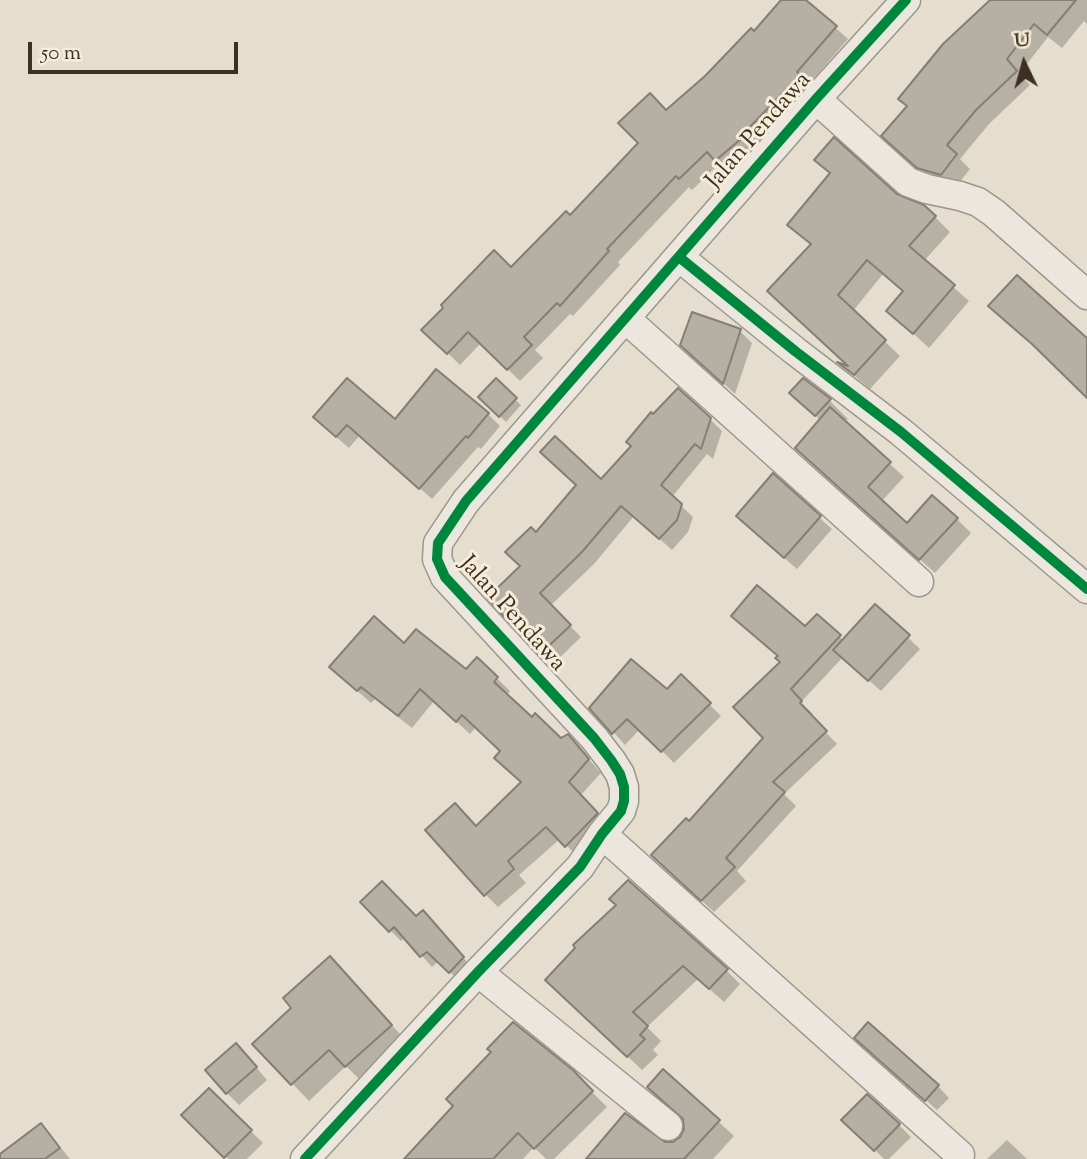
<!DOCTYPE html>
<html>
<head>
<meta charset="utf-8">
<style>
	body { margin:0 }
	#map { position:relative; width:1087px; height:1159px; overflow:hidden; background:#e5dece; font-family:"Sorts Mill Goudy",serif }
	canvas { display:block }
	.north { position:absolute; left:989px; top:28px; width:70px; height:70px; -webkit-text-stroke:5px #f5ecd9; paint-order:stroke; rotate:355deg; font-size:19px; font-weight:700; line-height:28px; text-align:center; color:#3d2f21 }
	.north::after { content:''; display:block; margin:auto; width:24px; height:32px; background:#3d2f21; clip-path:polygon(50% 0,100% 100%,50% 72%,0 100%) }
	.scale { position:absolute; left:28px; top:42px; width:210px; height:32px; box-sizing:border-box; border:4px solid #3d2f21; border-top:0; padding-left:9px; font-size:21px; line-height:24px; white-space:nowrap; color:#3d2f21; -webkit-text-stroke:5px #f5ecd9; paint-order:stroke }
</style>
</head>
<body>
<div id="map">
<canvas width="1087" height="1159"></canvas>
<div class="north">U</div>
<div class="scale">50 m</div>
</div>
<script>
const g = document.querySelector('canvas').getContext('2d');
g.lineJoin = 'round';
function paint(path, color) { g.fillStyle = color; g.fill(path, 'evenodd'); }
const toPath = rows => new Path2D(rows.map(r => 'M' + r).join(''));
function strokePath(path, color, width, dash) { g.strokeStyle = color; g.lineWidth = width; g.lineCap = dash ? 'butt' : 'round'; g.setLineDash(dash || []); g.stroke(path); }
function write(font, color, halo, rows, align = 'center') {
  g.font = font + ' "Sorts Mill Goudy",serif'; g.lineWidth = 6; g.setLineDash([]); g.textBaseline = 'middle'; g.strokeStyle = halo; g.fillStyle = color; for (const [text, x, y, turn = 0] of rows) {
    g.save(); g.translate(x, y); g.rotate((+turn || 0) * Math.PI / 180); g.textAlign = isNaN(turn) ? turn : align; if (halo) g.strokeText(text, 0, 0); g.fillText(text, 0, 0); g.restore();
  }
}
const shadow = toPath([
	[783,0,804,0,848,39,808,85,810,88,757,144,758,146,729,171,720,163,692,190,689,187,618,262,620,265,573,316,570,314,535,350,543,358,520,381,481,343,460,365,424,330,511,269,570,218,666,113,754,34],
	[993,0,1087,0,1087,24,1084,21,1062,48,1048,37,1019,74,1030,85,989,124,960,159,970,169,955,188,933,181,897,149],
	[816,159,923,207,935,217,950,232,924,261,969,301,929,348,889,311,905,292,883,274,853,311,900,356,870,389,843,366,854,370,812,245,790,225,831,174],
	[693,314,740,331,752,343,735,394,695,357],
	[347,381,395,421,488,414,500,426,481,449,478,447,432,499,360,435,349,448,327,429],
	[496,381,521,405,506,422,480,397],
	[803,381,830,401,848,419,844,422,904,477,881,502,907,526,957,519,971,533,935,573,811,462,821,421,792,393],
	[710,419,722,431,713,459,707,454,672,497,693,517,688,532,672,550,634,516,594,564,550,606,581,637,552,665,541,653,522,567,536,535,601,481],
	[773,476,832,529,797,569,750,528],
	[875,606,920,649,881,691,843,657,801,702,813,714,810,716,837,744,784,794,796,806,737,871,746,881,714,912,665,867,689,824,766,738,782,663,806,628,817,616,844,641],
	[404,645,466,671,477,659,510,691,506,696,532,719,561,740,580,749,601,773,580,796,610,827,579,858,560,839,519,875,526,883,498,907,485,894,476,828,522,783,502,751,476,727,470,734,434,701,412,728,375,699,371,703,345,680],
	[681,676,721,716,674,763,640,729,625,745,592,708,667,691],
	[362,902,434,923,473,969,460,982,439,961,432,967,405,937,401,941],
	[577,948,726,970,740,984,724,1002,698,979,647,1027,661,1041,653,1050,658,1055,642,1070,561,994],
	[347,975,408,1043,362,1082,346,1066,309,1101,255,1044],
	[869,1050,938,1086,949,1098,937,1110],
	[248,1058,267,1080,239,1105,227,1093],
	[571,1071,607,1107,554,1159,546,1159,534,1147,523,1159,406,1159],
	[663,1071,734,1136,713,1159,603,1159,674,1143,682,1138,686,1130,685,1121],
	[209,1090,263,1143,247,1159,228,1159,184,1115],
	[844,1120,899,1125,911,1137,889,1159,884,1159],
	[41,1125,52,1137,70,1159,18,1159],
	[1007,1140,1027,1159,987,1159]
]);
const building = toPath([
	[781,0,806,0,837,26,797,72,800,75,746,131,748,133,715,161,707,152,679,179,676,176,607,249,609,251,560,306,557,303,524,337,532,345,507,370,468,332,447,354,421,330,443,308,441,305,494,250,511,267,566,211,570,215,638,143,618,123,650,93,666,110,705,76,751,28,754,31,781,0],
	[990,0,1076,0,1047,35,1034,24,1007,59,1017,71,976,110,947,145,957,154,941,175,917,168,881,136,907,106,898,99,943,44,990,0],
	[834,137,897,194,924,205,936,216,909,246,955,285,913,334,886,311,903,291,867,260,838,295,886,340,854,375,837,362,848,366,767,291,811,244,787,225,830,173,814,160,834,137],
	[1017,275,1087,338,1087,398,1033,345,988,306,1017,275],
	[692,312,741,329,723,384,680,345,692,312],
	[436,369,489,413,468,438,466,436,419,489,347,425,336,437,313,417,347,378,395,419,436,369],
	[496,378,517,398,499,417,478,397,496,378],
	[803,378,831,399,815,416,789,393,803,378],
	[678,388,711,418,701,449,695,444,661,485,682,504,677,520,659,539,621,506,582,552,540,593,571,625,539,655,487,598,520,566,505,552,531,527,536,532,576,485,540,452,555,436,601,479,631,446,626,442,651,412,653,414,678,388],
	[830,407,891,462,868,487,907,523,932,495,958,518,919,560,795,448,830,407],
	[773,473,821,516,784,558,736,516,773,473],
	[757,585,805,626,817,614,841,635,791,689,802,701,800,703,827,731,773,782,785,792,726,858,735,867,701,901,651,855,686,818,689,821,763,738,733,707,780,662,775,658,778,656,731,616,757,585],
	[875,604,910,635,868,681,833,650,875,604],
	[374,616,404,643,416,629,466,669,477,657,498,677,494,682,532,717,535,713,561,738,568,734,589,759,569,782,598,813,565,847,546,827,508,861,514,869,484,896,425,830,455,803,476,826,521,782,494,758,500,751,462,715,456,722,420,689,398,716,361,687,357,691,329,667,374,616],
	[631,659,667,689,681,674,711,703,661,752,627,719,612,734,589,708,631,659],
	[628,880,728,969,709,989,683,966,633,1012,648,1026,640,1035,645,1039,627,1057,545,980,575,948,573,945,616,905,609,899,628,880],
	[382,881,416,916,423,910,464,957,449,973,427,952,420,957,394,927,389,932,360,902,382,881],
	[330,956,392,1025,345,1067,329,1050,291,1085,252,1044,291,1008,283,998,330,956],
	[513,1022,573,1070,593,1091,534,1149,518,1133,493,1159,404,1159,453,1106,446,1099,491,1052,487,1049,513,1022],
	[868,1022,939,1085,925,1101,854,1038,868,1022],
	[236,1043,257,1067,226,1094,205,1070,236,1043],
	[663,1069,720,1120,684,1159,586,1159,625,1113,665,1142,673,1142,680,1137,684,1129,683,1119,647,1087,663,1069],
	[209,1088,252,1130,224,1158,181,1115,209,1088],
	[867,1094,900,1124,874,1151,841,1120,867,1094],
	[41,1123,60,1148,45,1159,0,1159,0,1154,41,1123]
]);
const minor = toPath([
	[816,99,908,182,927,189,960,196,978,202,994,213,1087,295],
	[679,257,795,351,901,432,1087,589],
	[625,318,919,582],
	[602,834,960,1155],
	[478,972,668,1126],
	[305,1159,478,972,580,867,602,834,621,811,624,801,624,787,620,774,611,760,594,738,445,577,437,559,438,543,466,501,816,99,906,0]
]);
const cycleway = toPath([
	[679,257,795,351,901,432,1087,589],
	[305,1159,478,972,580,867,602,834,621,811,624,801,624,787,620,774,611,760,594,738,445,577,437,559,438,543,466,501,816,99,906,0]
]);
const streetNames = [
	["Jalan Pendawa",760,132,-49],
	["Jalan Pendawa",511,615,48]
];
paint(shadow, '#0003');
paint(building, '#b5afa4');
strokePath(building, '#847e74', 2);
strokePath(minor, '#9c968b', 31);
strokePath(minor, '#ebe7df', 28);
strokePath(cycleway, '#00873e', 10);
write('24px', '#3d2f21', '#f5ecd9', streetNames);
</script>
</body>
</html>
